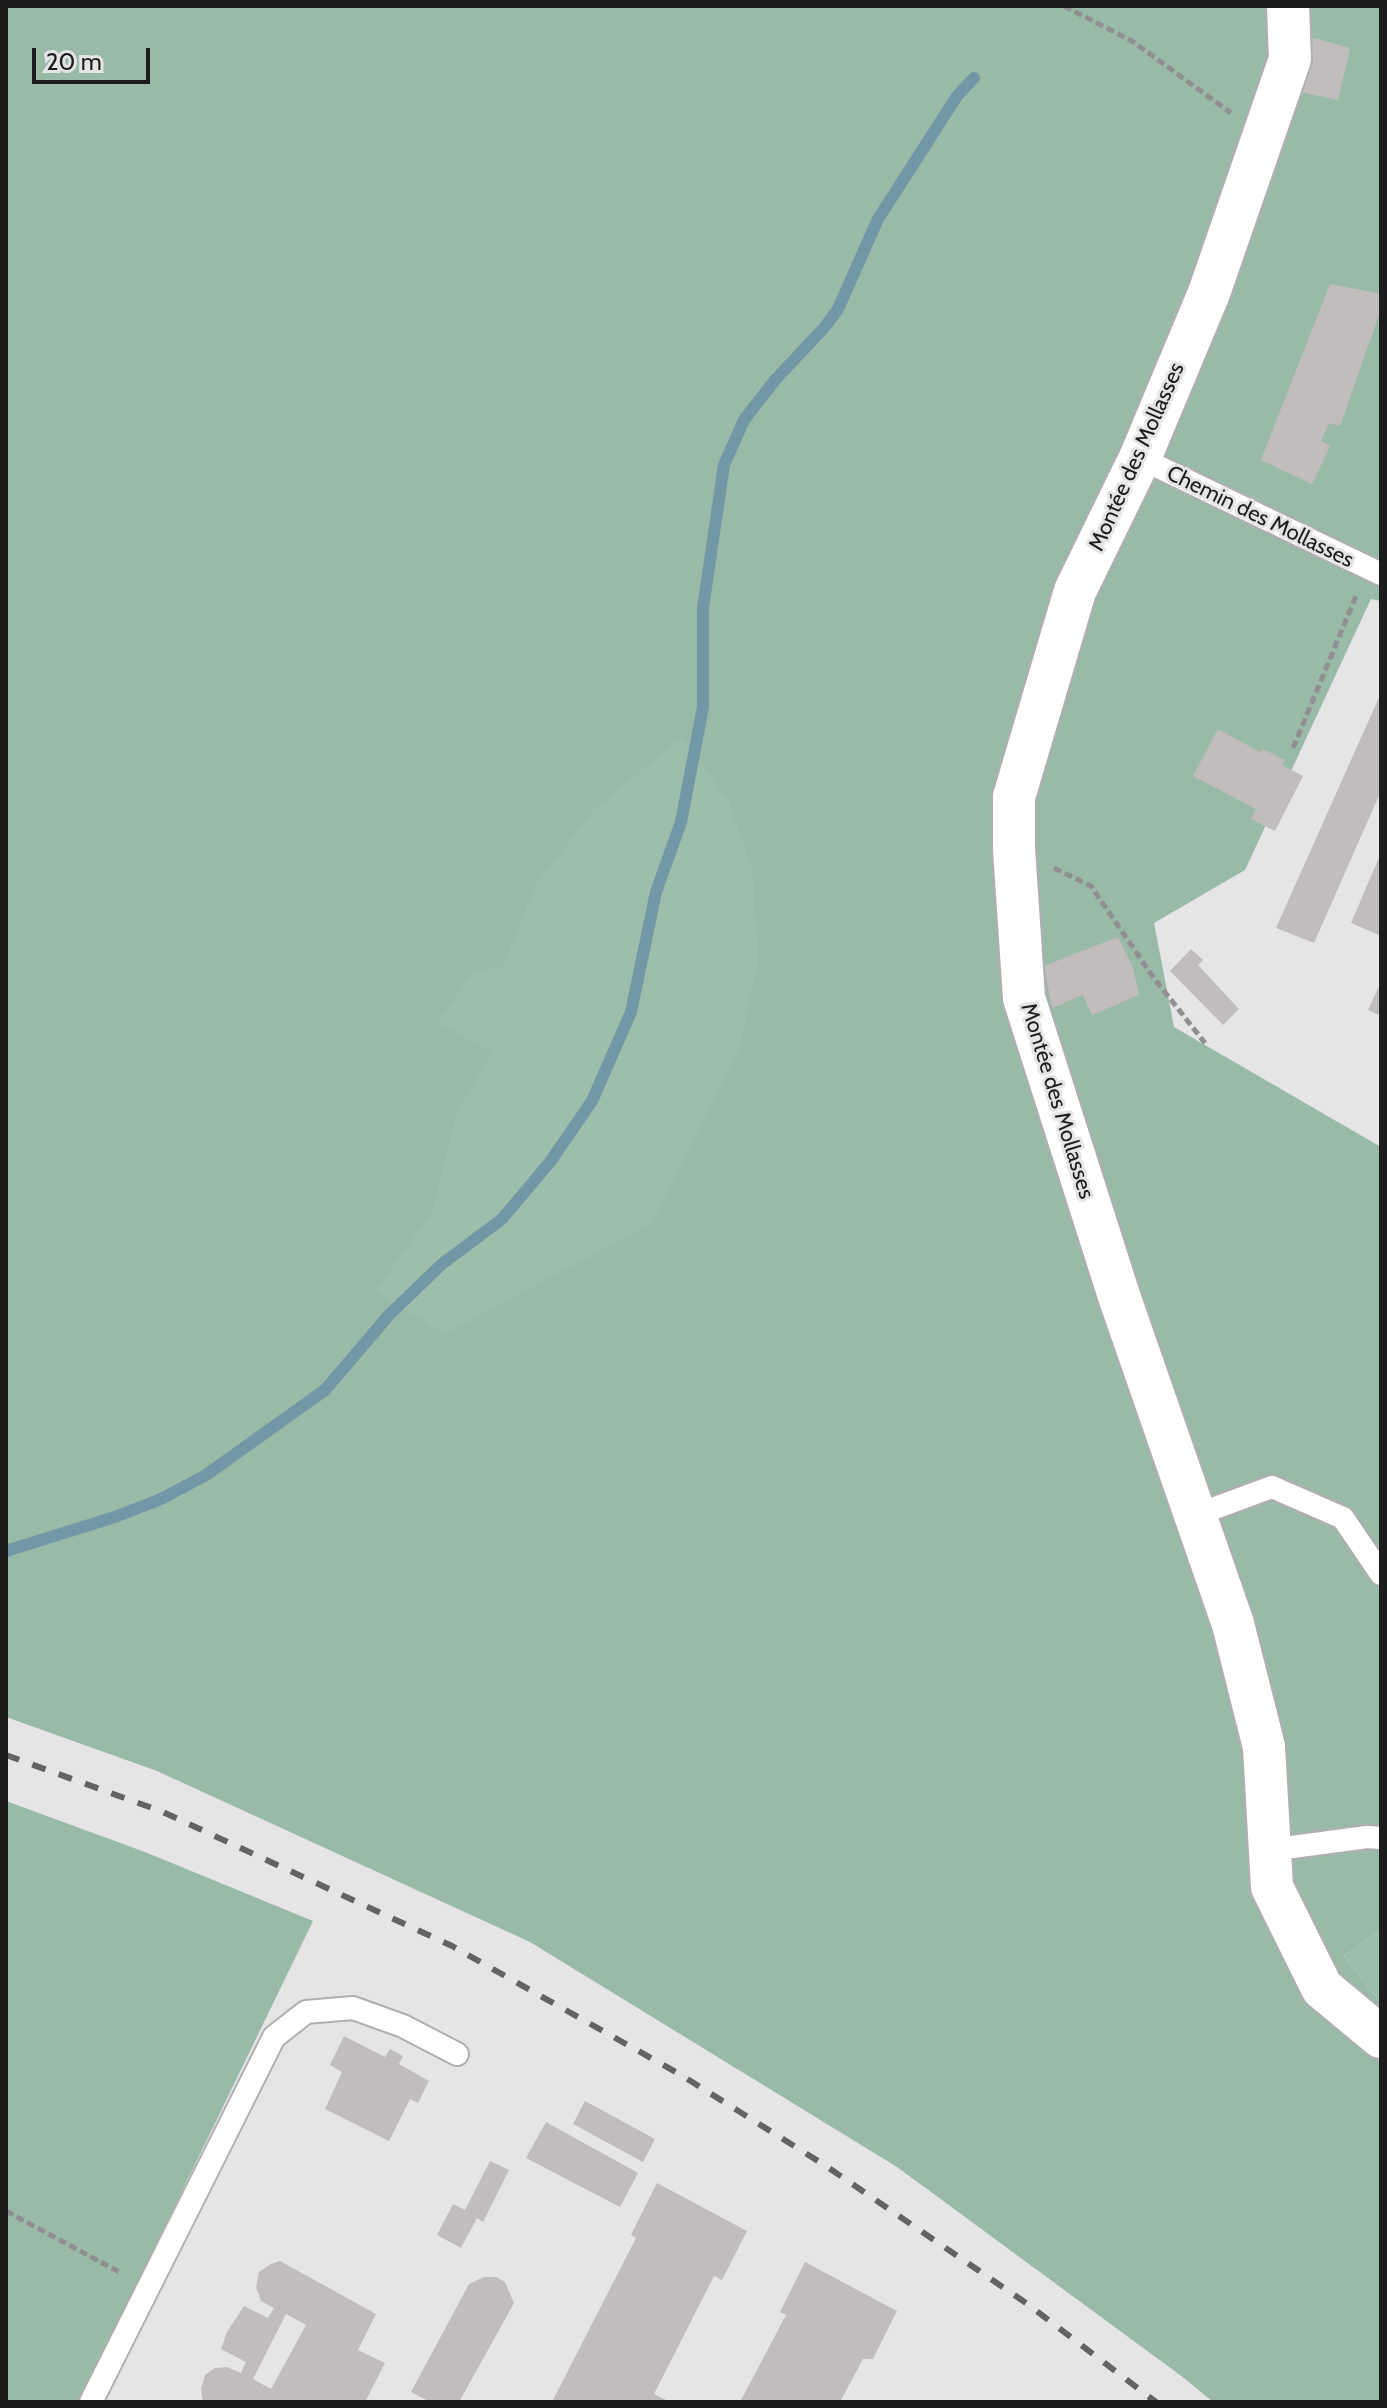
<!DOCTYPE html>
<html>
<head>
<meta charset="utf-8">
<style>
	body { margin:0 }
	#map { position:relative; width:1387px; height:2408px; overflow:hidden; background:#e5e4e7; font-family:Cabin,sans-serif }
	canvas { display:block }
	.frame { position:absolute; inset:0; border:8px solid #1e1d1e; pointer-events:none }
	.scale { position:absolute; left:32px; top:48px; width:118px; height:36px; box-sizing:border-box; border:4px solid #1e1d1e; border-top:0; padding-left:10px; font-size:24px; line-height:28px; white-space:nowrap; color:#1e1d1e; -webkit-text-stroke:6px #e5e4e7; paint-order:stroke }
</style>
</head>
<body>
<div id="map">
<canvas width="1387" height="2408"></canvas>
<div class="frame"></div>
<div class="scale">20 m</div>
</div>
<script>
const g = document.querySelector('canvas').getContext('2d');
g.lineJoin = 'round';
function paint(path, color) { g.fillStyle = color; g.fill(path, 'evenodd'); }
const toPath = rows => new Path2D(rows.map(r => 'M' + r).join(''));
function strokePath(path, color, width, dash) { g.strokeStyle = color; g.lineWidth = width; g.lineCap = dash ? 'butt' : 'round'; g.setLineDash(dash || []); g.stroke(path); }
function write(font, color, halo, rows, align = 'center') {
  g.font = font + ' Cabin,sans-serif'; g.lineWidth = 6; g.setLineDash([]); g.textBaseline = 'middle'; g.strokeStyle = halo; g.fillStyle = color; for (const [text, x, y, turn = 0] of rows) {
    g.save(); g.translate(x, y); g.rotate((+turn || 0) * Math.PI / 180); g.textAlign = isNaN(turn) ? turn : align; if (halo) g.strokeText(text, 0, 0); g.fillText(text, 0, 0); g.restore();
  }
}
const green = toPath([
	[6,6,1381,6,1381,601,1371,599,1245,870,1154,923,1174,1027,1381,1147,1381,1930,1344,1956,1381,2003,1381,2402,1213,2402,1184,2378,897,2167,530,1942,157,1771,6,1717],
	[6,1801,145,1852,313,1921,80,2402,6,2402]
]);
const forest = toPath([
	[682,738,728,800,752,869,759,960,739,1050,651,1224,444,1334,376,1291,433,1210,457,1111,492,1052,437,1023,475,970,502,968,535,886,595,808],
	[1381,1930,1381,2003,1344,1956]
]);
const stream = toPath([
	[6,1551,115,1517,161,1499,206,1475,325,1390,389,1315,442,1264,502,1219,550,1162,592,1101,631,1012,656,892,681,822,703,707,703,608,724,465,744,420,775,380,824,328,838,309,878,219,957,96,974,78]
]);
const building = toPath([
	[1313,38,1350,48,1338,100,1300,92],
	[1330,284,1381,294,1381,309,1340,426,1329,423,1321,441,1330,446,1312,484,1261,460],
	[1381,693,1381,791,1314,943,1276,928],
	[1218,729,1260,752,1263,749,1285,760,1282,765,1303,776,1275,831,1251,819,1256,809,1193,776],
	[1381,853,1381,936,1351,923],
	[1118,937,1133,968,1139,995,1092,1015,1083,995,1052,1008,1044,966],
	[1191,949,1203,960,1198,965,1239,1009,1223,1025,1170,971],
	[1381,982,1381,1016,1368,1010],
	[344,2036,385,2057,390,2049,403,2056,399,2064,429,2081,418,2103,410,2099,389,2141,325,2109,342,2072,330,2065],
	[585,2101,655,2139,643,2162,573,2124],
	[546,2122,638,2173,620,2207,526,2158],
	[490,2161,509,2170,483,2222,477,2218,461,2248,437,2235,453,2204,465,2210],
	[657,2183,747,2231,722,2280,714,2276,654,2394,670,2402,552,2402,636,2238,631,2235],
	[280,2261,376,2314,358,2350,385,2363,365,2402,203,2402,201,2389,205,2375,215,2368,227,2367,241,2373,246,2362,221,2349,227,2332,244,2306,268,2318,274,2308,261,2301,256,2287,259,2272,271,2264],
	[286,2314,306,2325,271,2389,253,2379],
	[805,2262,897,2311,873,2359,863,2359,840,2402,740,2402,786,2315,780,2312],
	[484,2277,496,2277,505,2282,514,2303,459,2402,430,2402,411,2392,469,2284]
]);
const path = toPath([
	[1064,6,1132,41,1231,113],
	[1293,748,1356,596],
	[1054,868,1091,886,1153,977,1205,1043],
	[6,2211,121,2273]
]);
const lane = toPath([
	[1140,458,1381,574],
	[1196,1515,1272,1487,1343,1518,1381,1574],
	[1270,1850,1367,1837,1381,1838],
	[91,2402,274,2037,306,2012,353,2008,403,2026,457,2054]
]);
const street = toPath([
	[1288,6,1290,59,1209,293,1140,458,1075,591,1014,797,1014,849,1024,998,1119,1296,1233,1624,1264,1747,1272,1887,1322,1988,1381,2037]
]);
const rail = toPath([
	[6,1755,163,1812,452,1946,681,2075,826,2166,1026,2303,1156,2402]
]);
const streetNames = [
	["Montée des Mollasses",1137,457,-66],
	["Chemin des Mollasses",1260,517,26],
	["Montée des Mollasses",1057,1101,73]
];
paint(green, '#9abaa8');
paint(forest, '#9cbeab');
strokePath(stream, '#7297a6', 12);
paint(building, '#c1bdbd');
strokePath(lane, '#b0aeb1', 26);
strokePath(street, '#b0aeb1', 46);
strokePath(path, '#908f91', 5, [8, 4]);
strokePath(lane, '#fff', 22);
strokePath(street, '#fff', 42);
strokePath(rail, '#646364', 6, [14, 14]);
write('22px', '#1e1d1e', '#e5e4e7', streetNames);
</script>
</body>
</html>
